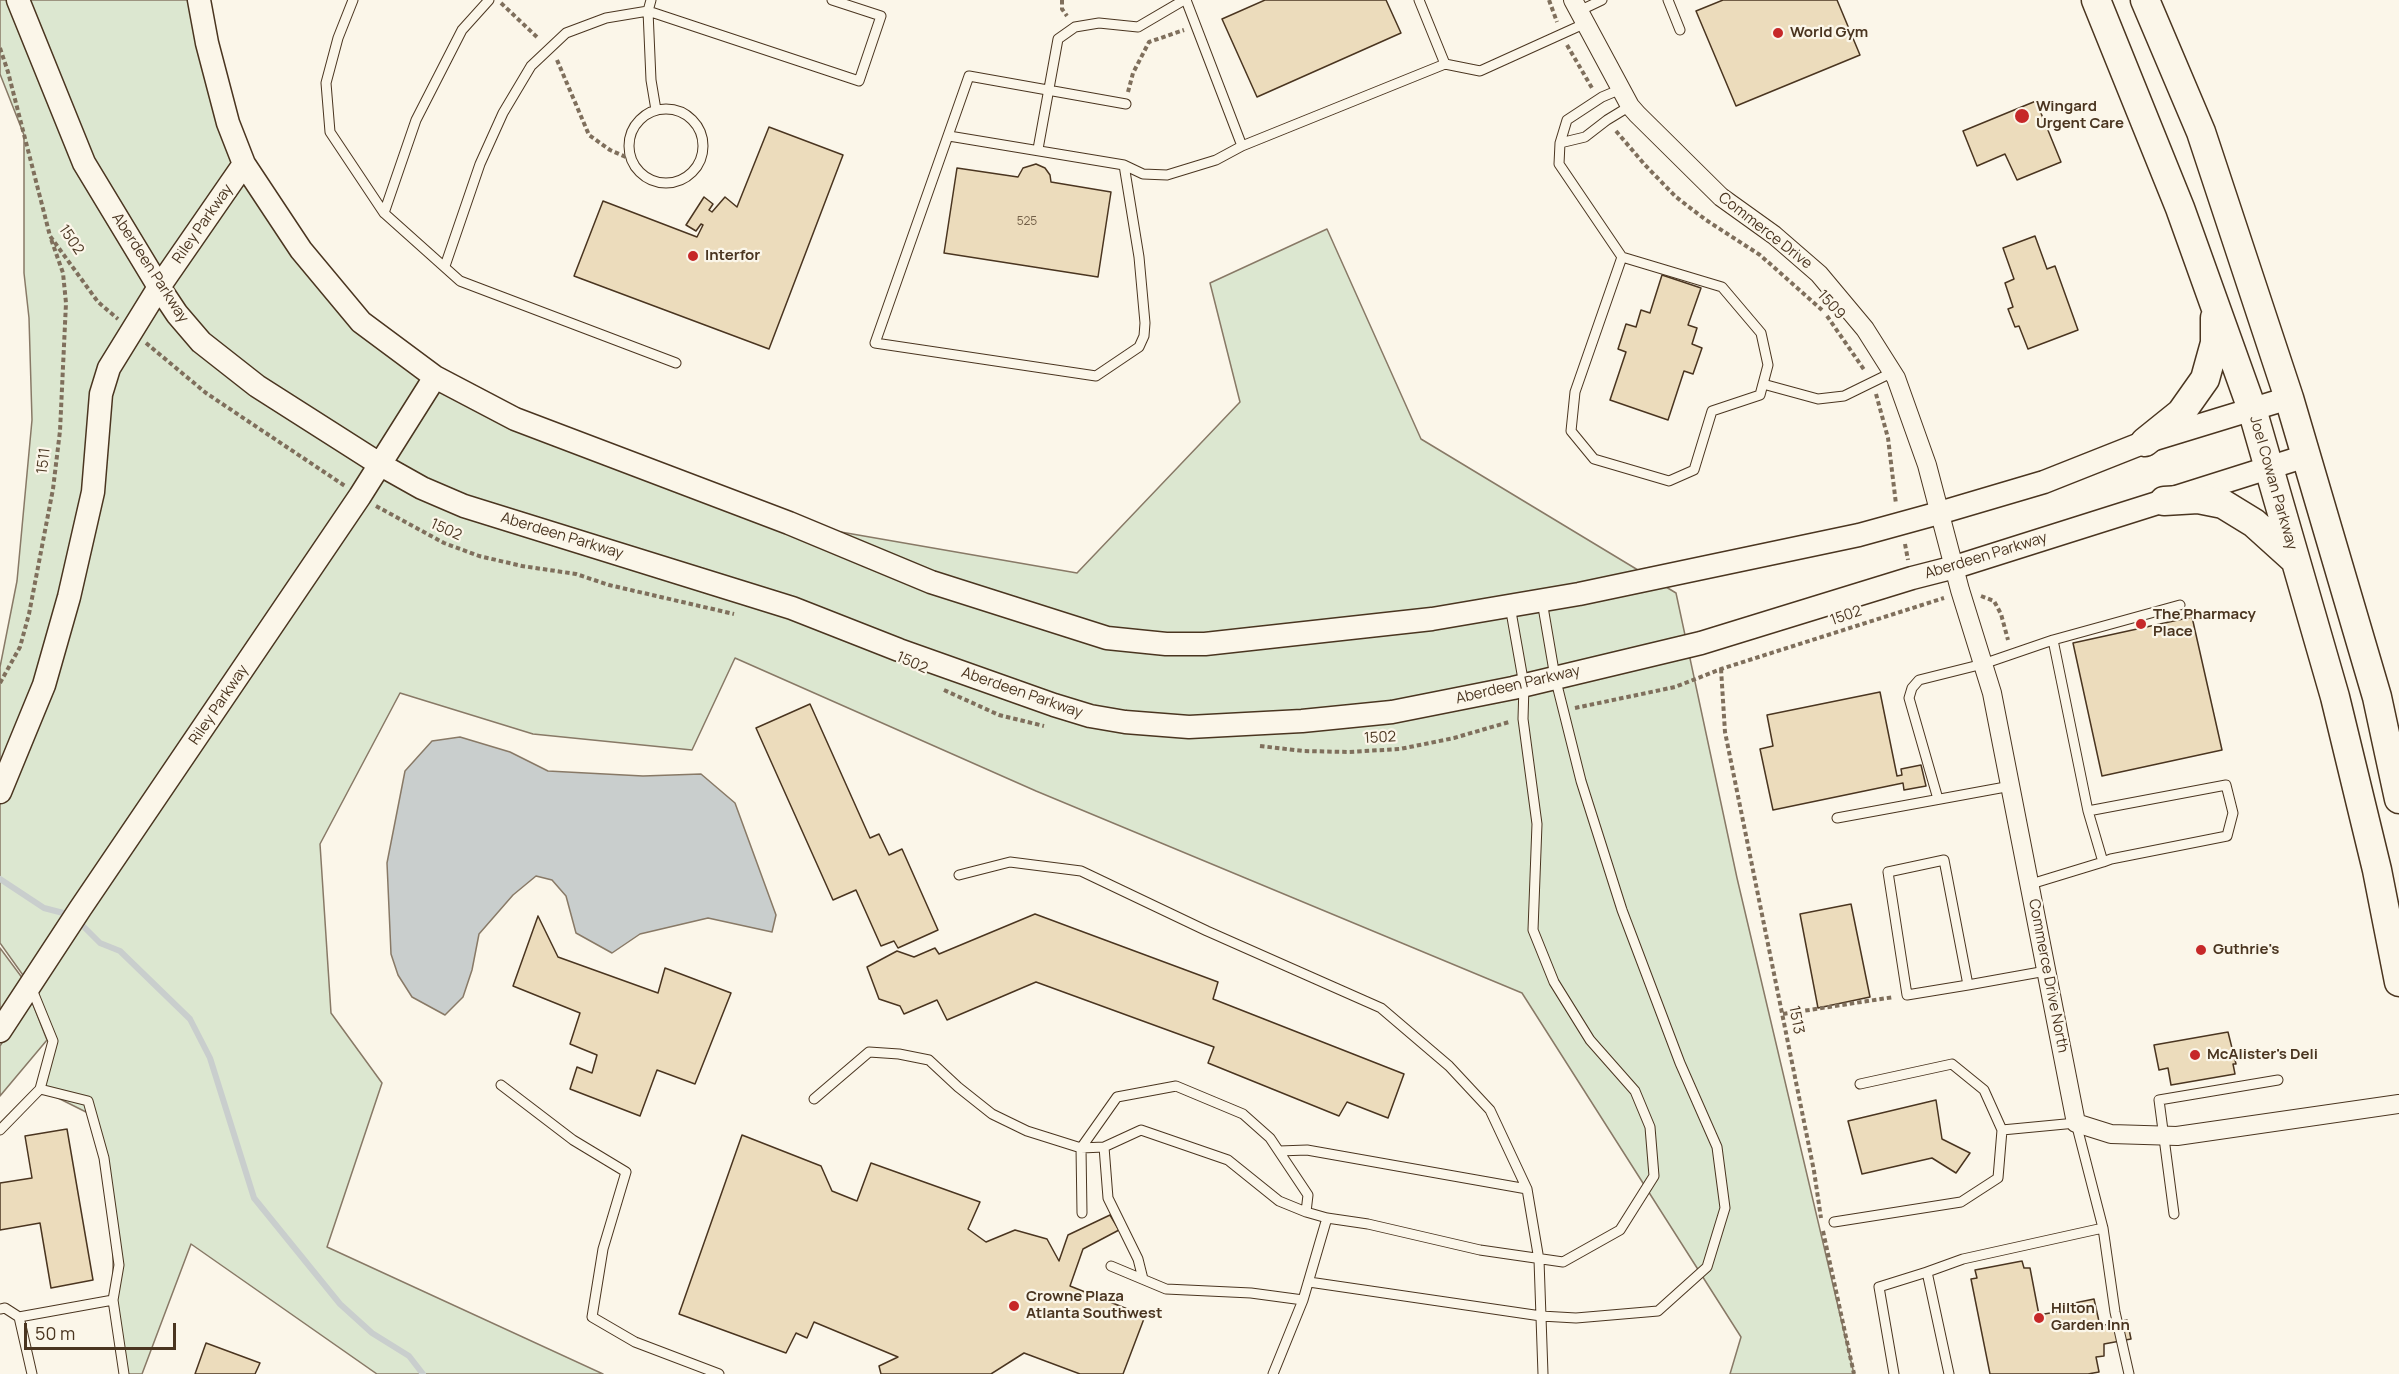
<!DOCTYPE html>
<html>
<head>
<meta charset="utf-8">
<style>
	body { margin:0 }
	#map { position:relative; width:2399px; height:1374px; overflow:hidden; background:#fbf6e9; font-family:Manrope,sans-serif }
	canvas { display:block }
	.scale { position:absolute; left:24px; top:1323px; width:152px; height:27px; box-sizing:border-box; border:3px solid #4a3520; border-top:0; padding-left:8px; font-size:18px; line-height:21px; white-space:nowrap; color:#4a3520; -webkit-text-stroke:4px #fbf6e9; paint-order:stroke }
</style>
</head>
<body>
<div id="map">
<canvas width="2399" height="1374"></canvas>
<div class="scale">50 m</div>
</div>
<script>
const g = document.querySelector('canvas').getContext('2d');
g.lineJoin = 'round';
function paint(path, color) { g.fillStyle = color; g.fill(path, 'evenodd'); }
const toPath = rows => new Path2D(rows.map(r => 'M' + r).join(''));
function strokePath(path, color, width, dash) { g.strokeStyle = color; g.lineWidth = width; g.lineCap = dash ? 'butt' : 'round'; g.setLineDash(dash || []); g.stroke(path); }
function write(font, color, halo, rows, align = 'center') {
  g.font = font + ' Manrope,sans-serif'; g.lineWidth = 4.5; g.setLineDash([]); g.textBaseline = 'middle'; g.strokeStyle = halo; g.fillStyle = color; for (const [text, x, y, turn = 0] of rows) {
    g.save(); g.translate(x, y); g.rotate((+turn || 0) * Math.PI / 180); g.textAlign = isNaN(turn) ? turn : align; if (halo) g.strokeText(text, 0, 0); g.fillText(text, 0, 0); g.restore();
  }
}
const green = toPath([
	[0,0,206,0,244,164,301,250,435,377,789,523,1077,573,1240,402,1210,283,1327,229,1421,439,1676,593,1737,878,1854,1374,1730,1374,1741,1337,1522,993,1036,791,735,658,692,750,533,734,400,693,320,844,331,1013,382,1083,327,1247,603,1374,377,1374,191,1244,142,1374,124,1374,113,1300,113,1217,92,1115,40,1089,53,1040,30,985,0,943,0,667,17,581,32,420,29,318,24,273,24,135,0,74,0,0],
	[0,948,26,983,0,1016,0,948],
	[30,997,47,1040,0,1096,0,1046,30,997]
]);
const water = toPath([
	[460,737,510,752,548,771,643,776,701,774,735,803,776,915,772,932,708,918,640,934,612,953,576,933,566,896,552,880,536,876,513,895,479,934,472,970,463,997,445,1015,412,997,398,975,391,954,387,863,405,771,432,741,460,737]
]);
const stream = toPath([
	[0,879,44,908,71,915],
	[83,926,100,943,120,951,190,1019,210,1058,254,1198,340,1304,372,1333,409,1356,423,1374]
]);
const building = toPath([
	[1265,0,1386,0,1401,33,1257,97,1222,19,1265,0],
	[1723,0,1837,0,1860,55,1736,106,1696,11,1723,0],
	[2036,101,2061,162,2017,180,2005,154,1977,166,1963,131,2036,101],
	[769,127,843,155,769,349,574,276,603,201,697,237,703,225,701,224,696,231,686,225,704,197,713,204,709,210,712,212,725,197,737,207,769,127],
	[1036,164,1045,168,1050,175,1051,182,1111,192,1098,277,944,253,957,168,1018,177,1023,168,1036,164],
	[2035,236,2047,269,2055,266,2078,330,2028,349,2019,326,2015,327,2008,309,2013,307,2005,283,2014,279,2003,248,2035,236],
	[1662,275,1701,288,1688,325,1697,328,1692,344,1702,348,1693,374,1684,371,1668,420,1610,400,1626,352,1618,349,1626,324,1636,327,1641,310,1650,313,1662,275],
	[2192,617,2222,750,2102,776,2073,643,2192,617],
	[1880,692,1897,776,1902,775,1901,769,1921,765,1926,786,1904,790,1903,783,1773,810,1760,749,1773,746,1767,715,1880,692],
	[810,704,870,838,879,834,889,855,902,849,938,930,898,948,894,941,881,946,856,890,833,900,756,728,810,704],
	[1851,904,1870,997,1818,1008,1800,914,1851,904],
	[1035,914,1218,982,1213,999,1404,1074,1388,1118,1347,1102,1339,1116,1208,1063,1214,1047,1036,982,947,1020,937,1000,904,1014,900,1006,879,999,867,967,897,951,914,957,935,948,939,954,1035,914],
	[538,916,558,957,658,993,665,968,731,993,695,1084,657,1070,640,1116,570,1089,577,1067,592,1073,597,1055,570,1044,580,1013,513,986,538,916],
	[2228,1032,2236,1064,2233,1064,2235,1074,2171,1085,2168,1068,2159,1070,2154,1045,2228,1032],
	[1936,1100,1942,1139,1970,1153,1956,1173,1932,1158,1862,1174,1848,1121,1936,1100],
	[67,1129,93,1280,51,1288,40,1223,0,1230,0,1183,32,1178,25,1136,67,1129],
	[742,1135,821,1166,832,1191,857,1201,871,1163,980,1202,968,1229,986,1242,1015,1230,1047,1239,1059,1261,1068,1235,1110,1215,1119,1230,1083,1249,1070,1286,1145,1316,1123,1374,1080,1374,1024,1353,991,1374,881,1374,879,1366,898,1357,814,1322,807,1338,796,1333,786,1353,679,1314,742,1135],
	[2022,1261,2024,1268,2030,1268,2039,1315,2061,1311,2060,1306,2094,1299,2100,1326,2127,1320,2131,1339,2104,1344,2104,1356,2096,1357,2099,1372,2088,1374,1990,1374,1971,1279,1977,1278,1975,1270,2022,1261],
	[206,1343,260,1363,255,1374,195,1374,206,1343]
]);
const path = toPath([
	[1062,0,1062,9,1067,16],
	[1549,0,1557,22],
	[501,3,539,39],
	[1567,45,1592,88],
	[0,48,8,72,50,236,98,302,118,319],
	[557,60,589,135,610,150,633,160],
	[1128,92,1133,73,1149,42,1184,30],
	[1616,131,1645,165,1676,197,1706,220,1760,255,1822,310],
	[1827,316,1865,371],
	[146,343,206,393,345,486],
	[1876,394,1888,438,1896,504],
	[376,506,444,543,479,556,522,566,576,574,609,585,734,614],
	[1905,544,1908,560],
	[1981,596,1994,601,2001,614,2008,640],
	[1721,669,1725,732,1814,1171,1821,1218],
	[0,683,20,647,29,614,53,489,60,431,66,303,63,273,51,239],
	[944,690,999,715,1044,726],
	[1575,708,1675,687,1721,669,1944,598],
	[1260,746,1303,751,1348,752,1400,749,1454,738,1509,722],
	[1783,1014,1894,997],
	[1823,1231,1854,1374]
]);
const service = toPath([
	[353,0,338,38,326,83,330,132,384,213,460,281,676,363],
	[651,0,648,11,651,80,656,110],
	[1186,0,1242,146,1445,64,1419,0],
	[1668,0,1680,30],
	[1579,11,1602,0],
	[1445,64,1480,71,1586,23],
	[1621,89,1602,97,1567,120,1560,143,1559,164,1622,257,1722,287,1761,333,1768,365,1760,395,1712,411,1694,470,1669,481,1594,459,1571,431,1575,392,1622,257],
	'629 146a37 37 0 1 1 74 0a37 37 0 1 1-74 0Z',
	[949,136,1124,165,1143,174,1167,175,1216,160,1242,146],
	[1560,143,1585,137,1607,120,1630,106],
	[1038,149,1058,39,1075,27,1099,23,1138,27,1184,0],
	[1124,165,1139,257,1145,323,1144,336,1139,347,1096,376,875,343,969,76,1126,104],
	[384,213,416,120,462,30,489,0],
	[445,266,480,164,503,113,531,66,566,33,606,18,648,11,859,81,881,16,832,0],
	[1763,384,1818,399,1844,396,1893,372],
	[2053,640,2180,605],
	[1938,799,1909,698,1912,688,1919,680,1983,664,2053,640,2088,811],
	[1837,818,2011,786],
	[959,875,1010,862,1081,871,1207,931,1381,1008,1449,1066,1490,1110,1527,1189,1539,1260,1543,1374],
	[2031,884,2103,862,2111,859,2227,836,2233,813,2226,785,2088,811,2103,862],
	[1968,985,1944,860,1888,872,1907,995,1968,985,2046,971],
	[1860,1084,1952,1064,1984,1090,2002,1130],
	[501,1085,573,1140,626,1172,603,1249,592,1317,635,1342,719,1374],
	[40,1089,88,1101,104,1158,119,1265,113,1300],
	[814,1099,869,1052,899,1054,929,1060,958,1087,992,1114,1027,1131,1081,1148,1104,1147],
	[0,1130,40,1089,53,1041,31,987],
	[1279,1151,1307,1150,1527,1189],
	[1082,1213,1081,1148,1117,1097,1176,1086,1243,1114,1270,1138,1308,1195,1306,1212,1327,1218,1368,1224,1480,1250,1563,1262,1620,1230,1654,1176,1650,1127,1635,1091,1590,1040,1554,982,1533,930,1537,824,1523,719,1524,685,1510,606],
	[2174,1214,2159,1100,2278,1080],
	[1834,1222,1961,1202,1998,1178,2002,1130,2076,1123,2103,1228,2115,1312,2129,1374],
	[1111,1266,1166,1289,1251,1293,1303,1300],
	[1143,1279,1138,1259,1108,1198,1104,1147,1141,1130,1228,1160,1279,1201,1306,1212],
	[1309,1282,1541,1316,1576,1318,1658,1311,1707,1267,1725,1208,1717,1147,1680,1063,1622,910,1581,781,1555,677,1542,601],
	[0,1309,5,1308,19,1317,32,1374],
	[19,1317,113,1300,124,1374],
	[1273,1374,1303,1300,1327,1218],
	[1894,1374,1879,1287,1927,1272],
	[1949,1374,1927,1272,1963,1259,2103,1228]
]);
const minor = toPath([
	[1573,0,1630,106,1637,114,1721,197,1774,235,1819,274,1865,329,1896,378,1927,465,1960,590,1992,693,2076,1123,2111,1134,2177,1136,2399,1104]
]);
const tertiary = toPath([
	[18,0,84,163,159,287,177,314,201,342,257,386,381,465,422,488,464,506,792,608,899,650,1054,705,1090,716,1125,722,1189,727,1302,721,1392,712,1513,688,1701,643,1912,578,1955,567,2306,456],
	[199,0,207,43,228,123,244,164,301,250,361,322,435,377,515,419,789,523,931,582,1107,638,1166,644,1205,644,1432,619,1579,594,1859,535,1939,513,2044,482,2145,442,2289,398],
	[0,792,44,685,69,597,93,492,101,394,109,368,159,287,244,164],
	[0,1031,80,909,360,496,435,377]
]);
const primary = toPath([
	[2096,0,2180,208,2252,409,2335,697,2377,870,2399,982],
	[2145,0,2201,132,2289,398,2377,697,2399,799],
	[2145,442,2181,413,2205,379,2215,343,2215,318],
	[2164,501,2198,499,2223,504,2254,523,2295,560]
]);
const markers = [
	[1778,33,6,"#c62828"],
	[2022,116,8,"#c62828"],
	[693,256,6,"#c62828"],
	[2141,624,6,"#c62828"],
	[2201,950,6,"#c62828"],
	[2195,1055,6,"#c62828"],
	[1014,1306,6,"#c62828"],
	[2039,1318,6,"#c62828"]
];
const numberNames = [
	["525",1027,222]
];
const poiNames = [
	["World Gym",1790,33],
	["Wingard",2036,107],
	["Urgent Care",2036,124],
	["Interfor",705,256],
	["The Pharmacy",2153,615],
	["Place",2153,632],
	["Guthrie's",2213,950],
	["McAlister's Deli",2207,1055],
	["Crowne Plaza",1026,1297],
	["Atlanta Southwest",1026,1314],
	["Hilton",2051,1309],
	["Garden Inn",2051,1326]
];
const streetNames = [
	["Riley Parkway",203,224,-55],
	["Commerce Drive",1765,231,38],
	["1502",71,240,56],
	["Aberdeen Parkway",150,268,57],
	["1509",1831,305,48],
	["1511",44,461,-83],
	["Joel Cowan Parkway",2273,483,74],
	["1502",446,530,24],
	["Aberdeen Parkway",562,536,17],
	["Aberdeen Parkway",1986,556,-17],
	["1502",1846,616,-19],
	["1502",912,663,24],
	["Aberdeen Parkway",1518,685,-13],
	["Aberdeen Parkway",1022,693,19],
	["Riley Parkway",219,705,-56],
	["1502",1380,738,-3],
	["Commerce Drive North",2048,976,79],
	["1513",1796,1020,79]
];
paint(green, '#dce7d0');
strokePath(green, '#887966', 1.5);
paint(water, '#c9cecd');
strokePath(water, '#887966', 1.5);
strokePath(stream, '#c9cecd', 6);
paint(building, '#ecdcbc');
strokePath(building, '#4a3520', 1.5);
strokePath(service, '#4a3520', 11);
strokePath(minor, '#4a3520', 20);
strokePath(tertiary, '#4a3520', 25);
strokePath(primary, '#4a3520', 31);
strokePath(path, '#7f6f5c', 4, [4.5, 3]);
strokePath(service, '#fbf6e9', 9);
strokePath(minor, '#fbf6e9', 18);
strokePath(tertiary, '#fbf6e9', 22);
strokePath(primary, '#fbf6e9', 28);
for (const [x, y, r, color] of markers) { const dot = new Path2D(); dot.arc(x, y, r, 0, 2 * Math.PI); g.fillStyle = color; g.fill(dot); strokePath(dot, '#fbf6e9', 2); }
write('12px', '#725f47', null, numberNames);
write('bold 15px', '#4a3520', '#fbf6e9', poiNames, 'left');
write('15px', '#4a3520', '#fbf6e9', streetNames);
</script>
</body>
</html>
